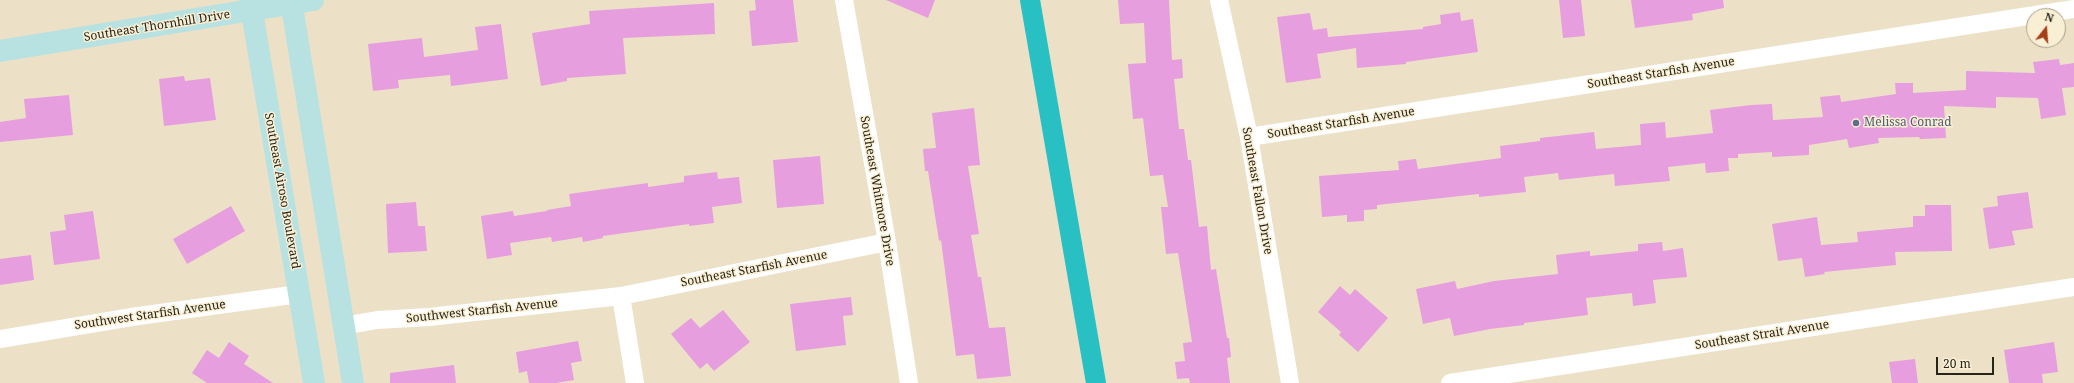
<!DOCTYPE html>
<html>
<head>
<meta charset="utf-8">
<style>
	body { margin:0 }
	#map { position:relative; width:2074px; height:383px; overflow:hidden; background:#ece1c7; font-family:"Noto Serif",serif }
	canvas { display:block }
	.north { position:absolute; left:2026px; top:8px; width:40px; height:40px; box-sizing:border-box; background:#f9efd4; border:1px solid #a59e8a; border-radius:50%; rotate:17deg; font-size:11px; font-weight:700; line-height:16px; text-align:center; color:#28241a }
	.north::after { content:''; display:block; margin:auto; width:14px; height:18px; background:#a53f15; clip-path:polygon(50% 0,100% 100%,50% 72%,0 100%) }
	.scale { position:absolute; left:1936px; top:357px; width:58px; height:18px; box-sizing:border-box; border:2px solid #28241a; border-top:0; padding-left:5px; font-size:12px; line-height:14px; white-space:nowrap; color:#28241a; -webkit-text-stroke:3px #f9efd4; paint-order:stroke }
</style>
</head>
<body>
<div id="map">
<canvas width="2074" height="383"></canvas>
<div class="north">N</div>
<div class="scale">20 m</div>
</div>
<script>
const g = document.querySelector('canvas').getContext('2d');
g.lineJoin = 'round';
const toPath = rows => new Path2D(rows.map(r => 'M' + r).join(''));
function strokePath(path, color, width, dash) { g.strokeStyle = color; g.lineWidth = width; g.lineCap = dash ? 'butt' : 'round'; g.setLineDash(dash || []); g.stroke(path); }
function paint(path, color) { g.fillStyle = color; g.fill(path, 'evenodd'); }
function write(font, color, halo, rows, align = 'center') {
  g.font = font + ' "Noto Serif",serif'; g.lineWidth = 3; g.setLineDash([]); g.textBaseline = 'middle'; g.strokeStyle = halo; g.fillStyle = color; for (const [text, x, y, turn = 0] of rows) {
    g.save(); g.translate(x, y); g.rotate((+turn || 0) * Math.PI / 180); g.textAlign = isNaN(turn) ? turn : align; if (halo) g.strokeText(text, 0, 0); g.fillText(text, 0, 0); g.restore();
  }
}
const canal = toPath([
	[1030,0,1096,383]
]);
const building = toPath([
	[755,0,793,0,798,42,752,46,749,11,756,10],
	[886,0,935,0,928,18],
	[1118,0,1169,0,1172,60,1182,59,1183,78,1174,79,1179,129,1184,129,1188,160,1191,160,1199,227,1207,226,1211,270,1216,269,1227,338,1229,338,1231,357,1227,358,1230,383,1190,383,1189,378,1177,379,1175,362,1185,361,1183,343,1192,342,1178,253,1166,254,1161,207,1168,207,1163,175,1150,176,1143,118,1133,119,1128,64,1146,63,1144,23,1120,24],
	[1559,0,1581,0,1585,36,1563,38],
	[1631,0,1723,0,1724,8,1692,14,1693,20,1635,28],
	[714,3,715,34,623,38,626,74,567,78,567,81,541,86,532,33,590,24,589,11],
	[1460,12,1461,21,1473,19,1478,52,1406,62,1406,64,1357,68,1356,48,1317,54,1321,78,1286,83,1277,17,1310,13,1313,30,1327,28,1328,37,1423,29,1423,27,1441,24,1440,15],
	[501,24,508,79,451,86,450,75,398,80,399,88,373,91,368,44,422,38,424,57,478,50,475,27],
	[2059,59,2060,65,2074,63,2074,87,2062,88,2066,115,2041,119,2038,98,1996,97,1996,108,1944,106,1946,138,1920,139,1919,137,1878,138,1879,143,1849,148,1847,139,1809,145,1809,155,1772,157,1772,152,1738,154,1738,158,1728,158,1729,171,1706,173,1705,163,1668,167,1670,181,1615,186,1614,174,1559,180,1558,173,1524,177,1526,192,1479,197,1479,194,1377,205,1377,209,1364,210,1364,221,1347,222,1347,215,1322,217,1319,176,1399,170,1398,161,1416,159,1418,169,1501,158,1500,146,1540,141,1540,138,1594,132,1596,149,1641,145,1640,124,1665,122,1666,138,1713,133,1710,110,1751,105,1772,104,1773,120,1823,117,1820,97,1840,95,1841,102,1896,94,1895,83,1913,83,1913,93,1966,90,1966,71,2035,73,2033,62],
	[184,76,185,81,210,78,216,120,164,126,159,79],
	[69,95,73,135,0,142,0,122,26,118,24,99],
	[974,108,980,165,968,166,979,234,971,235,978,277,981,277,989,328,1005,327,1011,376,977,379,974,354,956,356,941,240,939,241,928,171,925,171,923,149,936,148,932,113],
	[820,156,824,204,777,208,773,160],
	[717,172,718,179,739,177,742,203,712,207,714,223,689,226,689,224,603,236,603,238,583,242,582,237,552,242,551,237,510,243,512,255,487,259,481,216,513,211,514,216,547,211,547,210,571,206,569,194,648,183,648,187,684,182,684,176],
	[2028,192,2033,228,2012,231,2015,245,1989,249,1983,208,1998,206,1997,196],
	[416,202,418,226,425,226,427,251,388,253,386,204],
	[1925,205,1951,205,1952,251,1895,252,1896,265,1824,272,1825,274,1805,277,1802,258,1778,261,1772,224,1817,217,1821,245,1858,242,1857,232,1913,227,1913,216,1925,216],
	[231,206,245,231,187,264,173,239],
	[93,211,100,259,54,265,50,232,66,230,64,215],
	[1662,242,1663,251,1683,248,1687,277,1653,280,1656,303,1633,306,1632,293,1586,298,1588,315,1524,323,1524,325,1490,329,1454,336,1450,318,1423,324,1416,289,1455,281,1457,289,1494,281,1558,274,1556,255,1590,251,1590,256,1638,251,1638,244],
	[31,255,34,280,0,285,0,259],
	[1340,286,1350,295,1355,289,1388,318,1358,352,1339,335,1341,332,1318,312],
	[851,297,853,315,843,316,846,345,796,351,790,304],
	[723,310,750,342,714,371,707,363,700,369,671,334,691,318,700,328],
	[578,341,582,361,571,363,574,380,556,383,529,383,527,371,519,373,516,352],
	[229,342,249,356,244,364,273,383,207,383,192,373,207,350,219,358],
	[2054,342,2058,372,2042,374,2043,383,2009,383,2004,350],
	[1915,359,1918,383,1892,383,1889,362],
	[454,365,456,383,390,383,390,373]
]);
const street = toPath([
	[844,0,887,242,909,383],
	[1219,0,1249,137,1290,383],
	[1249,137,2074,9],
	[621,296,635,383],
	[343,326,377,320,429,317,621,296,887,242],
	[0,339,138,316,299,294],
	[1450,383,2074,287]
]);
const secondary = toPath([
	[250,0,314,383],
	[291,0,353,383],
	[0,51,313,0]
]);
const markers = [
	[1856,123,4,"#5c6f8a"]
];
const streetNames = [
	["Southeast Thornhill Drive",157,26,-9],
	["Southeast Starfish Avenue",1661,73,-9],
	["Southeast Starfish Avenue",1341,123,-9],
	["Southeast Airoso Boulevard",282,191,80],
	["Southeast Whitmore Drive",877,191,80],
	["Southeast Fallon Drive",1257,191,80],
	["Southeast Starfish Avenue",754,269,-11],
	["Southwest Starfish Avenue",482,311,-6],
	["Southwest Starfish Avenue",150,315,-8],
	["Southeast Strait Avenue",1762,335,-9]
];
const serviceNames = [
	["Melissa Conrad",1864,123]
];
strokePath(canal, '#29c0c4', 20);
paint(building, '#e69ede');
strokePath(street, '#fff', 18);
strokePath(secondary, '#b7e2e1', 22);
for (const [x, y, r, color] of markers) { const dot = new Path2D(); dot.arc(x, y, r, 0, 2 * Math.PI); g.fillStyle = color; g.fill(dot); strokePath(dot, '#f9efd4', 1.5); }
write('12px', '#28241a', '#f9efd4', streetNames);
write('12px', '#4e5e75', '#f9efd4', serviceNames, 'left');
</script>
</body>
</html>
